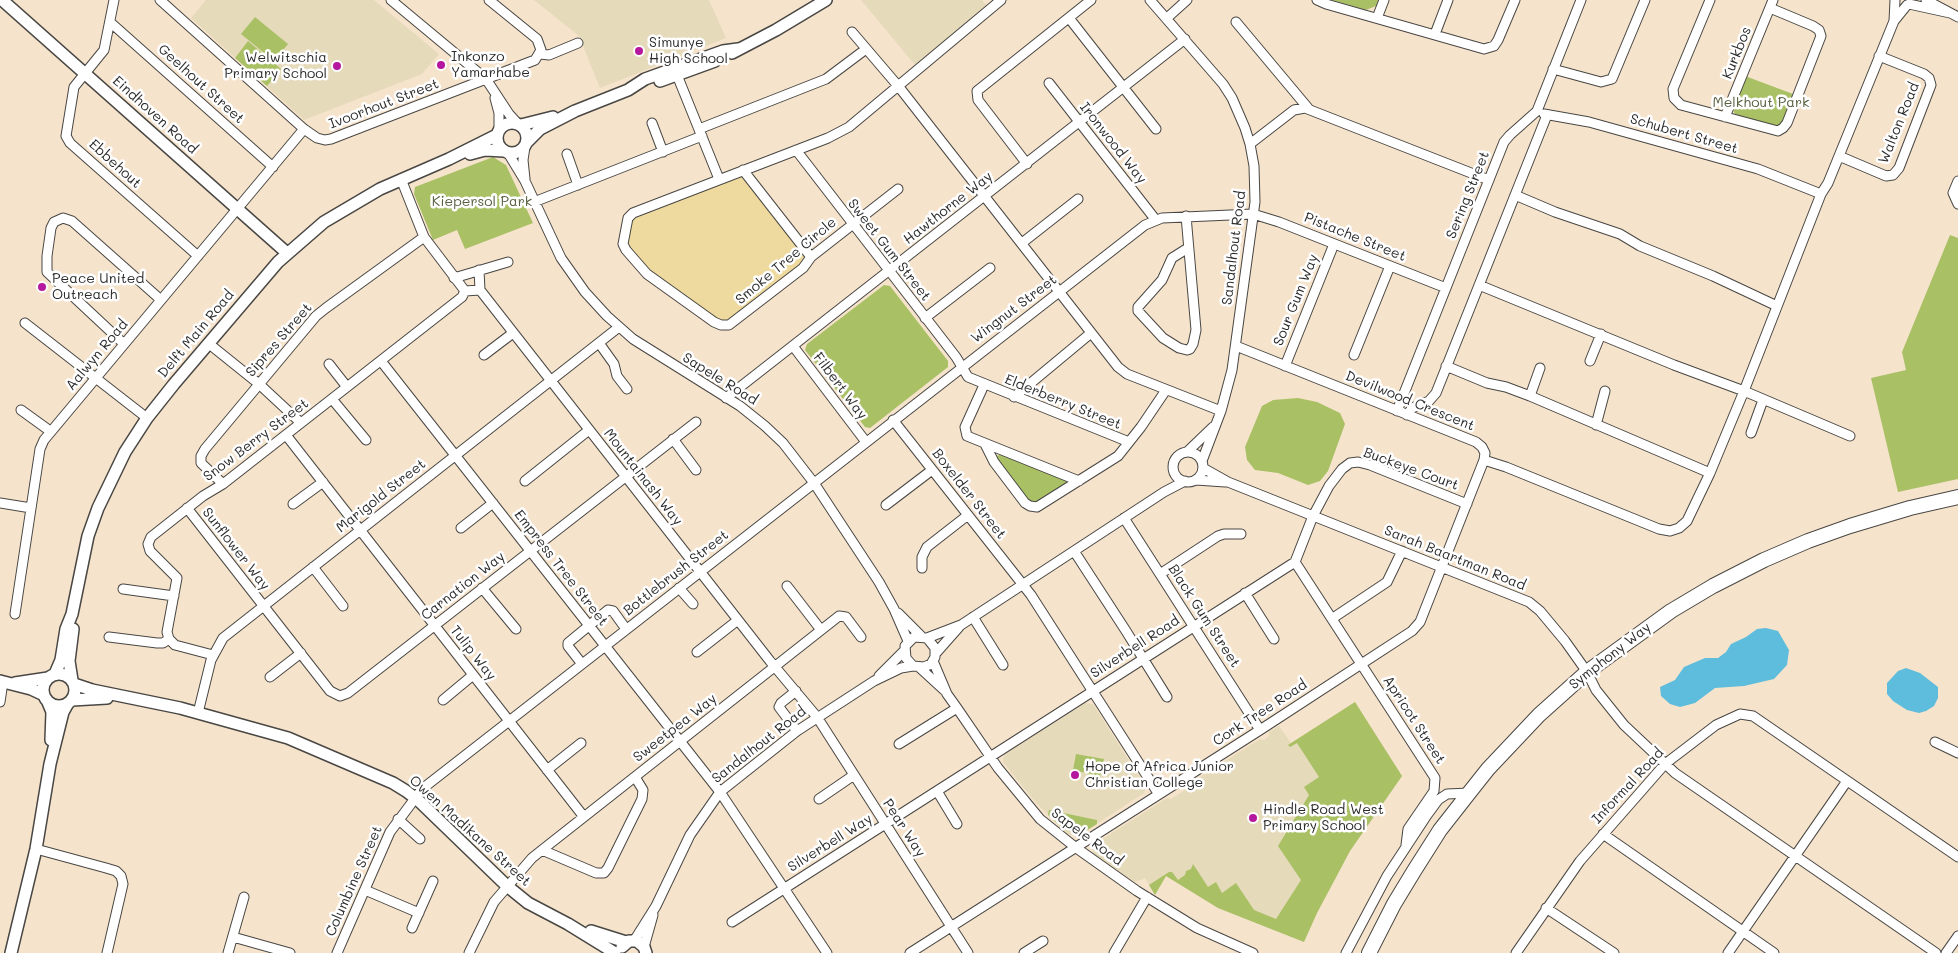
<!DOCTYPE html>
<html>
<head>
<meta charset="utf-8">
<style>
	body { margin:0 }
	canvas { display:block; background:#f6e3cc }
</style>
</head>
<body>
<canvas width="1958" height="953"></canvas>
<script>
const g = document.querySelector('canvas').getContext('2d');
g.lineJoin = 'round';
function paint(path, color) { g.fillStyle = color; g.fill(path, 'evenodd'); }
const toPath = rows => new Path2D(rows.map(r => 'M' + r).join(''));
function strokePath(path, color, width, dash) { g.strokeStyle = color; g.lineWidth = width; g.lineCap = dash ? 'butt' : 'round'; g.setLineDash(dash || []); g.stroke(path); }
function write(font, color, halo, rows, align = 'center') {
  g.font = font + ' Mali,sans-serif'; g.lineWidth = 5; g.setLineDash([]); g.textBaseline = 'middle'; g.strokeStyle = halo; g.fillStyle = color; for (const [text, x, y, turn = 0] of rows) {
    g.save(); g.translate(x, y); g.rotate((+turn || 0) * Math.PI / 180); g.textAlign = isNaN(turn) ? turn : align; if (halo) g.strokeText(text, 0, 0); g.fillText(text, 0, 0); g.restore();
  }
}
const built = toPath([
	[206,0,374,0,439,54,422,74,304,120,191,18],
	[534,0,709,0,726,38,600,88,579,36],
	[861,0,982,0,986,5,915,65],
	[1355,702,1402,776,1350,851,1317,913,1304,942,1218,908,1166,876,1155,895,1145,878,1135,882,1093,854,1093,845,1167,798,1171,799,1188,788,1189,784,1260,739,1264,740,1269,736,1269,732,1279,726,1291,743],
	[1085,703,1093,704,1146,787,1144,793,1078,836,1068,834,1036,803,1003,762,1004,755]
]);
const green = toPath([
	[1332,0,1378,0,1376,6,1366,10],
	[255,17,288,44,274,61,241,34],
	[248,41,281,69,267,86,235,58],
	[1745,76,1793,94,1792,105,1784,122,1777,128,1735,115,1733,109],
	[493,157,506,165,533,223,465,249,457,230,433,240,414,194,415,187],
	[1950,235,1958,238,1958,479,1898,492,1871,378,1906,370,1902,352],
	[884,285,890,286,948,361,948,367,870,428,865,427,805,350,807,344],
	[1298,398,1317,402,1340,413,1345,424,1328,471,1320,481,1308,485,1278,473,1255,470,1247,460,1245,447,1262,406,1273,400],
	[1001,454,1066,480,1066,484,1038,503,1030,503,997,462,997,456],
	[1355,702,1402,776,1350,851,1317,913,1304,942,1218,908,1166,876,1155,895,1149,885,1169,872,1172,872,1178,880,1185,875,1186,871,1191,869,1193,864,1208,887,1216,882,1222,893,1236,883,1254,910,1276,919,1301,880,1278,846,1309,795,1304,787,1319,777,1297,743,1290,747,1288,745],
	[1076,754,1104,759,1100,776,1073,770],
	[1049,810,1097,820,1097,824,1081,834,1065,830,1048,815]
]);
const sand = toPath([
	[741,176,805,256,805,259,804,262,727,322,714,318,650,272,627,247,631,220,635,216]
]);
const water = toPath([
	[1766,628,1778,631,1789,650,1787,665,1774,679,1744,686,1715,688,1695,703,1680,707,1670,704,1661,696,1660,687,1675,680,1684,667,1705,658,1718,658,1726,652,1731,644,1746,637,1757,629],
	[1906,668,1920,673,1938,687,1938,698,1934,706,1926,711,1919,713,1907,710,1893,701,1887,694,1887,683,1898,671]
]);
const minor = toPath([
	[114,0,104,50,74,87,66,136,70,143,198,256],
	[160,0,304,129,317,138,325,140,331,139,535,60,541,50,537,39,489,0],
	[391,0,486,79,509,114,518,124],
	[1150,0,1223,84,1232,98,1245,128,1250,144,1254,166,1255,202,1232,370,1221,411,1202,461],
	[1317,0,1326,4,1484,49,1494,46,1498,40,1515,0],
	[1710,0,1673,89,1674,98,1681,105,1778,131,1783,128,1787,123,1821,36,1819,30,1813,26,1770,8],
	[1926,0,1958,17],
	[1909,4,1950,13],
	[1069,18,1156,129],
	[1167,18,1187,0],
	[1377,18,1384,0],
	[1894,21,1895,0],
	[110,22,273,167],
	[1236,22,1308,108],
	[852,32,899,87,1118,367,1127,374,1221,411],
	[1435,34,1448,0],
	[540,54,549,55,578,43],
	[1553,69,1601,82,1612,79,1645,0],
	[675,70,719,179],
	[1049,83,1155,219],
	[495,98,499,113,499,129],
	[1544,114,1589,122,1758,169,1821,194],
	[1725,117,1773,0],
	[652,123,663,152],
	[699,129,826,79,866,49],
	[1250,144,1294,110,1305,108,1489,180],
	[525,147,523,160,525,179],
	[796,150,956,357,968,377,1129,442],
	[508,153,525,181,561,258,585,292,607,316,633,339,740,406,765,426,783,443,814,483,879,582,894,609,908,641],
	[567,154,578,185],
	[1839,156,1886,176,1893,175,1899,168,1931,85,1929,78,1924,74,1879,56],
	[1027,164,978,100,977,91,1091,0],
	[743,170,811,257],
	[401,179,424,237,465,291],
	[1958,181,1953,193,1958,204],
	[898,189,811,257,803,268,729,325,721,325,714,322,647,274,626,250,623,244,628,218,633,213,828,138,849,127,1001,0],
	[1515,195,1555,212,1620,234,1640,246,1713,276,1777,306],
	[534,202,702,136],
	[1186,216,1196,330,1193,344,1190,349,1187,350,1179,348,1163,338,1138,311,1138,307,1162,280,1172,258,1188,248],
	[1022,243,1078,199],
	[479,270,480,290],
	[454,278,508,262],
	[1479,285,1674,365,1744,391,1850,436],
	[465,291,480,290,770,661,817,717,968,953],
	[925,318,990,268],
	[25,323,147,418],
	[208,343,259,384,301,423],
	[599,343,614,364,617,376,627,389],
	[124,344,47,272,47,256,51,228,54,222,63,218,72,221,161,300],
	[793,346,866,442],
	[484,355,513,333],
	[1354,355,1390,266],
	[381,361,720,792,827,953],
	[1590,361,1601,334],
	[329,364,347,387],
	[1285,366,1334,244],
	[1446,366,1487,383,1506,387,1530,396,1710,473],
	[984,385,965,427,967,436,1079,481],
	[1530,396,1540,368],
	[1014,397,1091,333],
	[726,398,1185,39],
	[332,399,366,440],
	[21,410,50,431],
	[1397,411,1504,142,1510,135,1537,111,1581,0],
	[1407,415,1412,408,1429,401,1436,393,1547,115],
	[893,420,1031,595,1158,793],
	[1596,425,1605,391],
	[1751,433,1763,400],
	[286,435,584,817],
	[673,439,696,470],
	[985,444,994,462,1025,503,1030,506,1037,507,1118,456,1141,427,1166,390],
	[1187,452,1213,427],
	'1173 467a15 15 0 1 1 30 0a15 15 0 1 1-30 0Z',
	[1484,460,1506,467,1659,529,1670,531,1679,528,1687,521,1710,473,1744,391,1821,194,1828,183,1894,21,1907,5],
	[1203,468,1228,482,1529,602,1540,611,1565,641,1587,672,1596,690,1624,725,1675,773,1936,953],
	[1196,480,1225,482],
	[525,481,589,430],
	[223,484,201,463,201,456,205,449,316,316,326,308,424,237],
	[0,503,31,508],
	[293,504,323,482],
	[886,505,932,470],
	[187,508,330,691,340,696,348,693,696,422],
	[1124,518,1260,730],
	[461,528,493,503],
	[1074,551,1126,631,1167,697],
	[1295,562,1435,778,1434,791,1408,829,1406,845],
	[1295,562,1313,516,1329,486,1342,469,1350,463,1358,462,1370,465,1467,504],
	[313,567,343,606],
	[922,568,922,557,927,547,968,515],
	[1160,574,1218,536,1224,534,1241,534],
	[787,586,821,630],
	[482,588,516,629],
	[679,588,693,604],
	[123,589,174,596],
	[1245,593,1274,639],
	[898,613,921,636],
	[15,614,40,449,44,440,304,129],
	[973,617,1003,665],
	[1333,618,1387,582,1402,551],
	[109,637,157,643,163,643,169,639],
	[927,638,961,625,1164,492,1185,481],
	[169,639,167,632,177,578,150,551,148,544,151,537,203,496,223,484,462,297,465,291],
	[169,639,175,645,213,655],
	[697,652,738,620],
	[936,653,959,627],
	[933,661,947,694,957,708,998,768,1040,819,1075,847,1137,891,1197,928,1253,953],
	[582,664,568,646,568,643,608,610,613,611,626,629],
	[920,668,944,690],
	[879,676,904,651],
	[270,677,301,653],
	[796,691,781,703,779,707,797,731],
	[443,700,473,675],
	[0,702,3,682],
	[198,713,211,660,223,638,619,327],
	[1935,742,1958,753],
	[899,744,957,708],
	[547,770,581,743],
	[937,791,957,824],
	[819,799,854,775],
	[398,819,420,839],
	[1603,834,1774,953],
	[36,849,106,868,116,871,121,876,123,884,107,953],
	[542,850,596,873,604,873,608,868,642,799,643,790,635,777],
	[365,890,419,913],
	[1546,908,1614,953],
	[732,922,1295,562],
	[412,928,433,881],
	[233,937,290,953],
	[634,941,656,906,690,835,720,792,797,731,874,681,901,668,913,666,924,667,931,664,935,657,935,648,927,638,914,637,905,646,906,658,913,666],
	[644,947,653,915],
	[228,953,244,897],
	[337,953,390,832,422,789,1145,225,1162,218,1253,214,1279,222,1446,288],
	[469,953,494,902,532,858,542,850,839,616,846,617,861,637],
	[910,953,1260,730,1412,631,1420,622,1484,460,1485,453,1482,447,1476,442,1236,346],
	[1024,953,1043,941],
	[1114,953,1147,897],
	[1346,953,1387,876,1427,815,1438,800,1447,794,1469,793],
	[1516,953,1580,861,1665,764,1716,725,1740,714,1753,716,1958,857],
	[1728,953,1847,781],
	[1946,953,1958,936]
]);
const tertiary = toPath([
	[2,0,287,253],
	[732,53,776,30,826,0],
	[660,81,715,61],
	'497 138a15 15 0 1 1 30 0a15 15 0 1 1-30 0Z',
	[521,125,553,117],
	[527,142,540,129,575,111,628,90,645,79,723,51,738,49],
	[470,154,485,150,504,151],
	[55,674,61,660,66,629,72,614,88,536,98,508,125,452,147,418,174,384,278,262,324,222,380,189,449,159,497,135],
	'43 690a16 16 0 1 1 32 0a16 16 0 1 1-32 0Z',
	[72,680,69,661,73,629],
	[0,681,31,689,44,695],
	[15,683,48,678],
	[74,684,92,690,180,708,288,738,393,783,406,791,419,801,507,886,528,903,568,924,615,953],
	[47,700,52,712,51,740],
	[72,700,107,698],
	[591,931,626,942],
	[622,947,629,941,637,941,644,947,646,953],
	[11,953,36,849,50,764,63,712,68,703]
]);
const secondary = toPath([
	[1369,953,1394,904,1414,871,1440,830,1469,793,1488,769,1539,715,1587,672,1671,611,1713,586,1764,560,1808,541,1850,526,1910,508,1958,497]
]);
const markers = [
	[639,51,5,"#b5179e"],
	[441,65,5,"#b5179e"],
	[337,66,5,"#b5179e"],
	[42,287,5,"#b5179e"],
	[1075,775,5,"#b5179e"],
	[1253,818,5,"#b5179e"]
];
const poiNames = [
	["Simunye",649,43],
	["High School",649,59],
	["Inkonzo",451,57],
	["Yamarhabe",451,73],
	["Welwitschia",327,58,"right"],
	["Primary School",327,74,"right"],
	["Peace United",52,279],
	["Outreach",52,295],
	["Hope of Africa Junior",1085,767],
	["Christian College",1085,783],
	["Hindle Road West",1263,810],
	["Primary School",1263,826]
];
const streetNames = [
	["Kurkbos",1737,53,-68],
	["Geelhout Street",201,84,42],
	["Ivoorhout Street",384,104,-21],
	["Eindhoven Road",155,115,42],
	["Walton Road",1899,123,-68],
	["Schubert Street",1684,134,16],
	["Ironwood Way",1113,143,52],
	["Ebbehout",115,164,42],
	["Sering Street",1468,195,-68],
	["Hawthorne Way",948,208,-38],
	["Pistache Street",1355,237,22],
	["Sandalhout Road",1234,248,-83],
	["Sweet Gum Street",889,250,52],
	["Smoke Tree Circle",786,261,-40],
	["Sour Gum Way",1296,300,-68],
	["Wingnut Street",1014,309,-37],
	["Delft Main Road",196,334,-50],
	["Sipres Street",279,340,-49],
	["Aalwyn Road",97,355,-50],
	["Sapele Road",720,379,32],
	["Filbert Way",840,386,53],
	["Devilwood Crescent",1410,401,22],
	["Elderberry Street",1063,402,22],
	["Snow Berry Street",256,440,-37],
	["Buckeye Court",1411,469,20],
	["Mountainash Way",643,477,52],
	["Boxelder Street",969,494,52],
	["Marigold Street",381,496,-38],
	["Sunflower Way",236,549,52],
	["Sarah Baartman Road",1455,558,22],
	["Empress Tree Street",561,568,52],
	["Bottlebrush Street",676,573,-38],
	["Carnation Way",463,586,-38],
	["Black Gum Street",1204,616,57],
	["Silverbell Road",1135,647,-33],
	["Tulip Way",473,653,52],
	["Symphony Way",1610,656,-38],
	["Cork Tree Road",1260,713,-33],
	["Apricot Street",1414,720,57],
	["Sweetpea Way",675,728,-38],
	["Sandalhout Road",759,745,-38],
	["Informal Road",1628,786,-47],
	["Pear Way",904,828,57],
	["Owen Madikane Street",470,831,42],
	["Sapele Road",1087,837,37],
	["Silverbell Way",830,843,-32],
	["Columbine Street",354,881,-66]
];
const parkNames = [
	["Melkhout Park",1761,103],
	["Kiepersol Park",482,202]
];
paint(built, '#e5daba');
paint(green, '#a9c065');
paint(sand, '#eeda9e');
paint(water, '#5ebddc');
strokePath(minor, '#494743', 11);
strokePath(tertiary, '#494743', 14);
strokePath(secondary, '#494743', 16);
strokePath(minor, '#fff', 9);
strokePath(tertiary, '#fff', 11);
strokePath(secondary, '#fff', 14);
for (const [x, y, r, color] of markers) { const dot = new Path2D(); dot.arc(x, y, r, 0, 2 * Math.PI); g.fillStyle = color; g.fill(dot); strokePath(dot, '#fff', 2); }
write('14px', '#2b2b2b', '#fff', poiNames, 'left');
write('14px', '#2b2b2b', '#fff', streetNames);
write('14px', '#575f3f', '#fff', parkNames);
</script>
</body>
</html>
